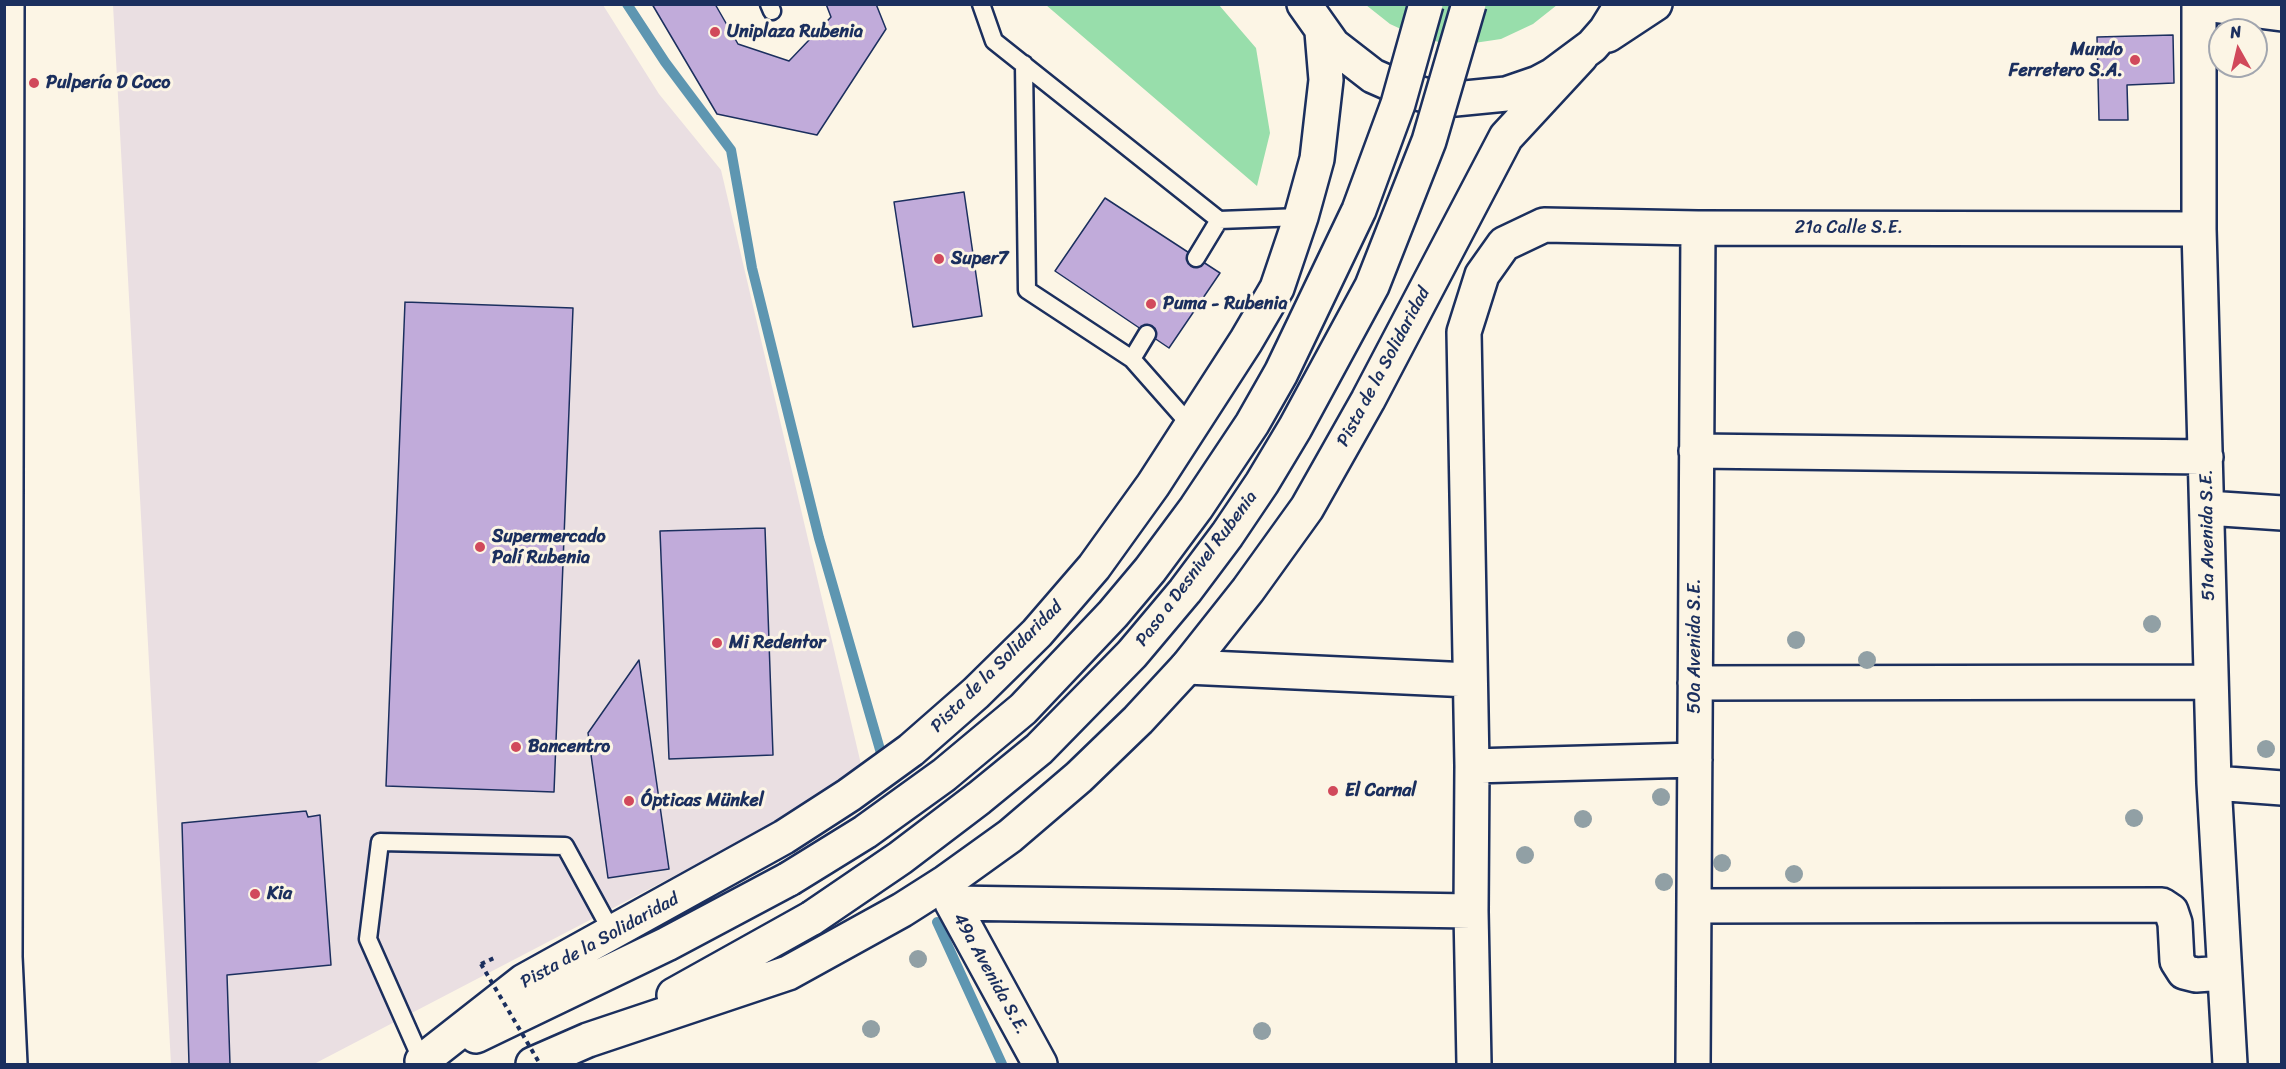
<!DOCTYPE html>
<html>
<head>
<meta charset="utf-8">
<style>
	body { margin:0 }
	#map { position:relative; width:2286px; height:1069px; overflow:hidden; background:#fcf5e5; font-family:Sriracha,sans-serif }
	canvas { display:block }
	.frame { position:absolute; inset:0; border:6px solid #1b2f5e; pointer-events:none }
	.north { position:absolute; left:2208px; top:18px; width:60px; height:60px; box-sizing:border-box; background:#fcf5e5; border:2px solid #a2a6af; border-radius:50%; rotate:352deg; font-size:16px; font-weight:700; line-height:24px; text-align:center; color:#1b2f5e }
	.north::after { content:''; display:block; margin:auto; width:21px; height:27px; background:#d1495b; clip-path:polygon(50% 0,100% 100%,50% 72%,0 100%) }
</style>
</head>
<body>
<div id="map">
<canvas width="2286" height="1069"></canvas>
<div class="frame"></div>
<div class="north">N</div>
</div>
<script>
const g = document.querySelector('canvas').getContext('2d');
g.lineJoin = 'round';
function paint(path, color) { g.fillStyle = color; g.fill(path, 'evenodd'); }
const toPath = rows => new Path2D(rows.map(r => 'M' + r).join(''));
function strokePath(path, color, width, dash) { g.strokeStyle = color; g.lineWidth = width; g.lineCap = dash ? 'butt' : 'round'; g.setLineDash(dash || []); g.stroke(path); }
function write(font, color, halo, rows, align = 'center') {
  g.font = font + ' Sriracha,sans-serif'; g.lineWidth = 6; g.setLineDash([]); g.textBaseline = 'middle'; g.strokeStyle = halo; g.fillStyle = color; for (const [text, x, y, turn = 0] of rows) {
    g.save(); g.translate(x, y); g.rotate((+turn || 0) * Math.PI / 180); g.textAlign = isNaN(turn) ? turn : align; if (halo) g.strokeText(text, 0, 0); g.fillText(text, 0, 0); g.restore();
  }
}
const built = toPath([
	[113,5,603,5,659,94,721,170,864,777,314,1064,171,1064]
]);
const green = toPath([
	[1046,5,1219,5,1256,48,1270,133,1257,186],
	[1366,5,1557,5,1533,24,1501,39,1454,46,1416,36,1390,24]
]);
const stream = toPath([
	[627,4,665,62,731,150,752,268,819,538,883,760],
	[937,922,1002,1064]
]);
const building = toPath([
	[652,4,715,4,738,44,789,61,831,17,826,4,876,4,886,29,817,135,717,114,652,4],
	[2173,35,2174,83,2127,85,2128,120,2099,120,2097,37,2173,35],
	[964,192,982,316,913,327,894,202,964,192],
	[1105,198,1220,273,1169,348,1055,271,1105,198],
	[405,302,573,308,554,792,386,786,405,302],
	[765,528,773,755,669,759,660,531,765,528],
	[639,660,669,869,608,878,588,733,639,660],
	[306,811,308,817,320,815,331,965,227,975,230,1064,189,1064,182,823,306,811]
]);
const path = toPath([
	[481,964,494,958]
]);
const service = toPath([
	[769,4,772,11],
	[981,4,994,41,1219,220],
	[1024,64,1027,290,1132,359,1192,427],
	[1196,258,1219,220,1301,217],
	[1132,359,1147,334],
	[422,1061,368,939,380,842,565,846,613,934]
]);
const minor = toPath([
	[7,4,5,957,10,1064],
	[2199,4,2199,229,2214,783,2230,1064],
	[1696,451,2206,457],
	[2207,508,2282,513],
	[1187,667,1470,680],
	[1695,683,2211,682],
	[1472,766,1695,760],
	[2214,783,2282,788],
	[947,885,952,903,1040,1064],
	[952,903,1471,911],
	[1694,906,2162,905,2171,911,2175,923,2177,961,2184,972,2196,975,2224,973],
	[1474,1064,1471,911,1472,766,1464,332,1482,275,1504,244,1544,225,1698,228,2199,229],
	[1693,1064,1698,228]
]);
const primary = toPath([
	[1304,4,1333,45,1373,76,1405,90,1437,98,1455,99,1506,94,1538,83,1553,75,1592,46,1606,30,1622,4],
	[2204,4,2282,14],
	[1608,35,1655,4],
	[674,995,812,918],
	[476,1036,667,944,789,879],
	[422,1061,524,981,784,837,849,795,911,750,976,693,1037,633,1094,567,1153,485,1246,341,1277,288,1301,217,1317,159,1326,80,1322,32],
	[533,1064,588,1040,788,973,902,910,946,882,1010,836,1079,777,1138,720,1187,667,1248,590,1307,508,1368,400,1506,137,1581,56]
]);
const pathBridge = toPath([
	[481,964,540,1064]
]);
const primaryBridge = toPath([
	[789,879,865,832,944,775,1023,709,1113,614,1150,570,1196,508,1252,424,1281,373,1359,210,1398,104,1426,4],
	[812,918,900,858,979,798,1039,749,1132,654,1185,591,1227,535,1262,483,1295,428,1372,286,1429,141,1469,4]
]);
const trees = [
	[2152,624],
	[1796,640],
	[1867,660],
	[2266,749],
	[1661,797],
	[2134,818],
	[1583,819],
	[1525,855],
	[1722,863],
	[1794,874],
	[1664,882],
	[918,959],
	[871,1029],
	[1262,1031]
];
const markers = [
	[715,32,6,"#d1495b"],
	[2135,60,6,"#d1495b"],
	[34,83,6,"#d1495b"],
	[939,259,6,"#d1495b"],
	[1151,304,6,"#d1495b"],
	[480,547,6,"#d1495b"],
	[717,643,6,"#d1495b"],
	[516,747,6,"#d1495b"],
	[1333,791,6,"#d1495b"],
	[629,801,6,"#d1495b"],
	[255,894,6,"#d1495b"]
];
const poiNames = [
	["Uniplaza Rubenia",727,32],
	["Mundo",2123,50,"right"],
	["Ferretero S.A.",2123,71,"right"],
	["Pulpería D Coco",46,83],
	["Super7",951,259],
	["Puma - Rubenia",1163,304],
	["Supermercado",492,537],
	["Palí Rubenia",492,558],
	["Mi Redentor",729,643],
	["Bancentro",528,747],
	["El Carnal",1345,791],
	["Ópticas Münkel",641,801],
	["Kia",267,894]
];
const streetNames = [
	["21a Calle S.E.",1849,228],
	["Pista de la Solidaridad",1384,367,-62],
	["51a Avenida S.E.",2208,535,-91],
	["Paso a Desnivel Rubenia",1197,569,-53],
	["50a Avenida S.E.",1695,646,-90],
	["Pista de la Solidaridad",997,667,-45],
	["Pista de la Solidaridad",600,941,-29],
	["49a Avenida S.E.",990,974,61]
];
paint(built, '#eadfe2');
paint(green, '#98deab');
strokePath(stream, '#5e96b1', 10);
paint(building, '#c1abda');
strokePath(building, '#1b2f5e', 1.5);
strokePath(service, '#1b2f5e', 21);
strokePath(minor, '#1b2f5e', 38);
strokePath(primary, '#1b2f5e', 38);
strokePath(path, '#1b2f5e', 4, [4.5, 4.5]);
strokePath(service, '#fcf5e5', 16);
strokePath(minor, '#fcf5e5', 33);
strokePath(primary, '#fcf5e5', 33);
strokePath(primaryBridge, '#1b2f5e', 38, []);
strokePath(pathBridge, '#1b2f5e', 4, [4.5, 4.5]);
strokePath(primaryBridge, '#fcf5e5', 33);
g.fillStyle = '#91a0a5';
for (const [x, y] of trees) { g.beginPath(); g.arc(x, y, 9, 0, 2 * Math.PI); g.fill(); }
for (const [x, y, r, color] of markers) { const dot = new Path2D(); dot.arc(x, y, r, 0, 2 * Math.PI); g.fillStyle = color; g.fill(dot); strokePath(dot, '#fcf5e5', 2); }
write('bold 18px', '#1b2f5e', '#fcf5e5', poiNames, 'left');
write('18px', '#1b2f5e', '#fcf5e5', streetNames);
</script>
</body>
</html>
